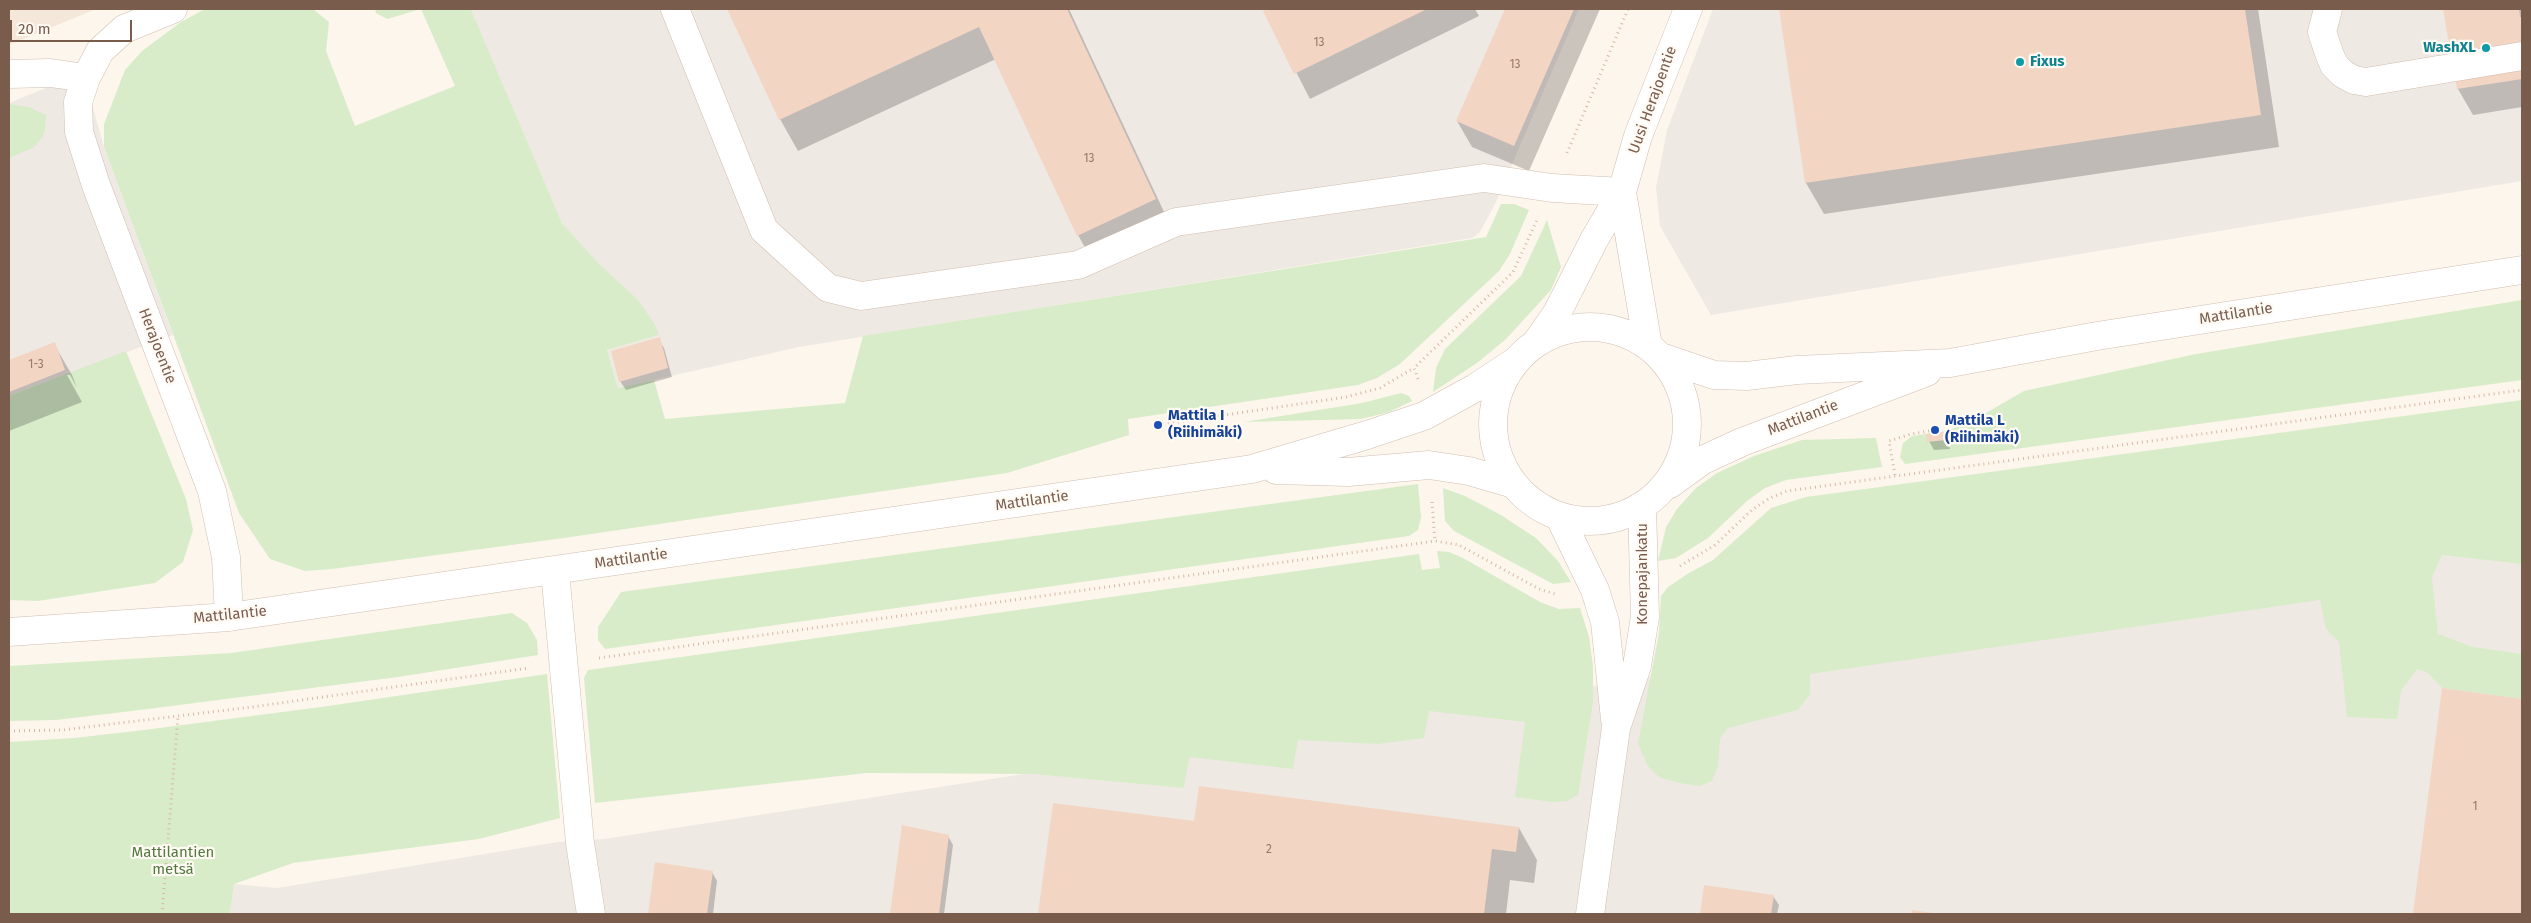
<!DOCTYPE html>
<html>
<head>
<meta charset="utf-8">
<style>
	body { margin:0 }
	#map { position:relative; width:2531px; height:923px; overflow:hidden; background:#fdf6ec; font-family:"Fira Sans",sans-serif }
	canvas { display:block }
	.frame { position:absolute; inset:0; border:10px solid #7a5c4d; pointer-events:none }
	.scale { position:absolute; left:10px; top:20px; width:122px; height:22px; box-sizing:border-box; border:2px solid #7a5c4d; border-top:0; padding-left:6px; font-size:15px; line-height:18px; white-space:nowrap; color:#7a5c4d; -webkit-text-stroke:4px #fffaf3; paint-order:stroke }
</style>
</head>
<body>
<div id="map">
<canvas width="2531" height="923"></canvas>
<div class="frame"></div>
<div class="scale">20 m</div>
</div>
<script>
const g = document.querySelector('canvas').getContext('2d');
g.lineJoin = 'round';
function paint(path, color) { g.fillStyle = color; g.fill(path, 'evenodd'); }
const toPath = rows => new Path2D(rows.map(r => 'M' + r).join(''));
function strokePath(path, color, width, dash) { g.strokeStyle = color; g.lineWidth = width; g.lineCap = dash ? 'butt' : 'round'; g.setLineDash(dash || []); g.stroke(path); }
function write(font, color, halo, rows, align = 'center') {
  g.font = font + ' "Fira Sans",sans-serif'; g.lineWidth = 4.5; g.setLineDash([]); g.textBaseline = 'middle'; g.strokeStyle = halo; g.fillStyle = color; for (const [text, x, y, turn = 0] of rows) {
    g.save(); g.translate(x, y); g.rotate((+turn || 0) * Math.PI / 180); g.textAlign = isNaN(turn) ? turn : align; if (halo) g.strokeText(text, 0, 0); g.fillText(text, 0, 0); g.restore();
  }
}
const residential = toPath([
	[9,9,96,9,9,45]
]);
const industrial = toPath([
	[473,9,1579,9,1495,204,1480,232,1472,238,799,347,618,388,607,350,658,335,562,223,470,10],
	[1713,9,2522,9,2522,181,1711,315,1660,226,1656,188,1667,130],
	[83,73,104,147,173,335,9,396,9,103],
	[2522,542,2522,914,230,914,234,884,277,888,558,842,604,839]
]);
const green = toPath([
	[205,9,313,9,329,22,326,51,355,126,455,86,421,9,387,19,376,13,375,9,473,9,471,10,562,223,597,262,638,300,654,323,659,335,607,350,618,388,654,380,665,419,845,403,863,336,1486,237,1501,204,1514,204,1529,210,1510,254,1499,271,1400,364,1377,378,1358,385,1128,419,1129,435,1007,473,564,538,332,569,305,571,270,559,239,513,104,147,104,124,125,70,142,51,181,22],
	[9,104,29,107,46,115,45,131,42,138,33,148,9,158],
	[1547,220,1561,267,1551,290,1506,339,1477,363,1433,392,1436,368,1445,349,1521,276],
	[2522,300,2522,380,1905,464,1900,457,1903,443,1912,436,1946,431,1972,421,2024,391,2196,354],
	[126,351,186,499,193,530,183,562,155,583,38,601,9,600,9,396],
	[1401,393,1409,396,1412,401,1389,412,1361,419,1244,422,1362,403],
	[2522,400,2522,564,2442,555,2432,577,2438,634,2473,647,2522,654,2522,699,2442,688,2428,673,2417,669,2401,691,2397,719,2347,717,2339,642,2326,629,2320,600,1810,674,1810,694,1798,710,1728,728,1720,738,1718,766,1712,781,1700,786,1679,783,1659,777,1647,765,1638,743,1659,633,1661,596,1668,587,1689,573,1713,560,1771,508,1806,497],
	[1876,438,1882,467,1786,480,1765,488,1747,501,1708,538,1676,558,1658,561,1666,527,1677,509,1696,488,1717,473,1754,456,1802,440],
	[1418,484,1421,517,1418,530,1409,536,605,649,598,640,598,627,621,592],
	[1443,488,1465,496,1501,515,1536,538,1558,561,1571,582,1553,584,1454,531,1445,521],
	[1437,551,1449,552,1463,558,1540,602,1559,609,1580,608,1589,637,1593,666,1593,702,1578,795,1567,801,1552,802,1515,797,1525,722,1429,711,1424,738,1378,744,1298,740,1293,769,1189,757,1184,788,1034,774,867,773,595,803,584,678,588,670,1419,554,1422,570,1440,568],
	[512,613,527,623,537,640,538,655,398,677,140,710,56,720,9,721,9,666,231,653],
	[547,674,560,818,479,839,293,863,234,884,230,914,9,914,9,742,74,738,144,730,321,707]
]);
const shadow = toPath([
	[729,9,1069,9,1173,231,1096,267,1078,235,996,59,798,151,780,119],
	[1271,9,1475,9,1479,16,1310,99,1265,12],
	[1506,9,1600,9,1529,171,1472,147,1457,121],
	[1780,9,2258,9,2279,147,1824,214,1806,183],
	[2444,9,2522,9,2522,107,2473,115,2458,89],
	[659,339,664,348,672,377,626,390,620,381],
	[54,344,72,375,77,388,70,375,67,375,82,402,9,431,9,362],
	[1944,433,1950,449,1934,450,1929,441],
	[2443,690,2522,700,2522,914,2415,914],
	[1054,804,1195,823,1519,828,1537,860,1534,883,1510,880,1506,914,1040,914],
	[903,827,948,836,953,845,944,914,891,914],
	[656,864,712,872,717,881,713,914,649,914],
	[1705,887,1773,896,1779,905,1777,914,1701,914]
]);
const building = toPath([
	[727,9,1067,9,1156,199,1077,236,979,27,779,120],
	[1268,9,1427,9,1294,74,1263,11],
	[1505,9,1574,9,1514,146,1456,121],
	[1779,9,2245,9,2261,115,1805,183],
	[2443,9,2519,9,2520,17,2522,17,2522,79,2457,89],
	[660,337,668,368,619,382,611,351],
	[55,342,65,370,9,392,9,360],
	[1945,432,1945,440,1927,442,1926,434],
	[2442,688,2522,699,2522,914,2413,914],
	[1199,786,1519,827,1516,852,1492,849,1484,914,1038,914,1053,803,1194,821],
	[902,825,949,835,939,914,890,914],
	[655,862,713,871,707,914,648,914],
	[1704,885,1774,895,1771,914,1700,914],
	[1912,910,1933,913,1933,914,1912,914]
]);
const path = toPath([
	[1567,153,1628,9],
	[1418,379,1414,368,1513,272,1537,220],
	[1158,425,1346,397,1380,388,1414,368],
	[1895,475,1889,441,1911,434,1935,430],
	[1432,502,1435,541],
	[1680,566,1715,545,1753,509,1770,498,1787,491,2522,390],
	[599,658,1435,541,1459,545,1539,589,1558,595],
	[9,731,62,730,252,707,529,668],
	[162,914,178,716]
]);
const minor = toPath([
	[173,9,124,29,100,51,86,78,78,102,79,132,96,185,212,491,226,557,229,617],
	[675,9,764,230,828,288,861,296,1078,265,1176,222,1484,178,1552,188,1622,192],
	[2328,9,2322,32,2329,53,2334,65,2343,74,2354,80,2366,82,2522,56],
	[9,74,50,73,86,78],
	[1622,192,1648,346],
	'1493 424a97 97 0 1 1 194 0a97 97 0 1 1-194 0Z',
	[1536,343,1557,313,1594,240,1622,192,1638,136,1688,9],
	[1661,357,1714,375,1747,376,1797,370,1950,363,2097,336,2522,270],
	[1276,470,1348,472,1429,465,1469,471,1514,484],
	[1670,484,1703,460,1742,442,1927,372],
	[1559,516,1595,590,1605,622,1615,719],
	[555,571,580,843,591,914],
	[9,632,229,617,1252,469,1367,435,1424,416,1475,388,1516,361],
	[1590,914,1616,728,1637,666,1645,617,1642,506]
]);
const markers = [
	[2486,48,5,"#0f9aa8"],
	[2020,62,5,"#0f9aa8"],
	[1158,425,5,"#1a4fb4"],
	[1935,430,5,"#1a4fb4"]
];
const numberNames = [
	["13",1319,43],
	["13",1515,65],
	["13",1089,159],
	["1-3",36,365],
	["1",2475,807],
	["2",1269,850]
];
const cultureNames = [
	["WashXL",2476,48],
	["Fixus",2030,62,"left"]
];
const streetNames = [
	["Uusi Herajoentie",1653,100,-70],
	["Mattilantie",2236,314,-9],
	["Herajoentie",157,346,69],
	["Mattilantie",1803,418,-21],
	["Mattilantie",1032,501,-8],
	["Mattilantie",631,559,-8],
	["Konepajankatu",1643,574,-90],
	["Mattilantie",230,615,-6]
];
const transitNames = [
	["Mattila I",1168,416],
	["(Riihimäki)",1168,433],
	["Mattila L",1945,421],
	["(Riihimäki)",1945,438]
];
const parkNames = [
	["Mattilantien",173,853],
	["metsä",173,870]
];
paint(residential, '#f5e8da');
paint(industrial, '#efe9e4');
paint(green, '#d8ecc9');
paint(shadow, '#0003');
paint(building, '#f3d5c3');
strokePath(minor, '#d1beb0', 29);
strokePath(path, '#d9b8a5', 3, [1, 4]);
strokePath(minor, '#fff', 28);
for (const [x, y, r, color] of markers) { const dot = new Path2D(); dot.arc(x, y, r, 0, 2 * Math.PI); g.fillStyle = color; g.fill(dot); strokePath(dot, '#fffaf3', 2); }
write('12px', '#987a6a', null, numberNames);
write('bold 15px', '#0d838f', '#fffaf3', cultureNames, 'right');
write('15px', '#7a5c4d', '#fffaf3', streetNames);
write('bold 15px', '#164399', '#fffaf3', transitNames, 'left');
write('15px', '#537a41', '#fffaf3', parkNames);
</script>
</body>
</html>
